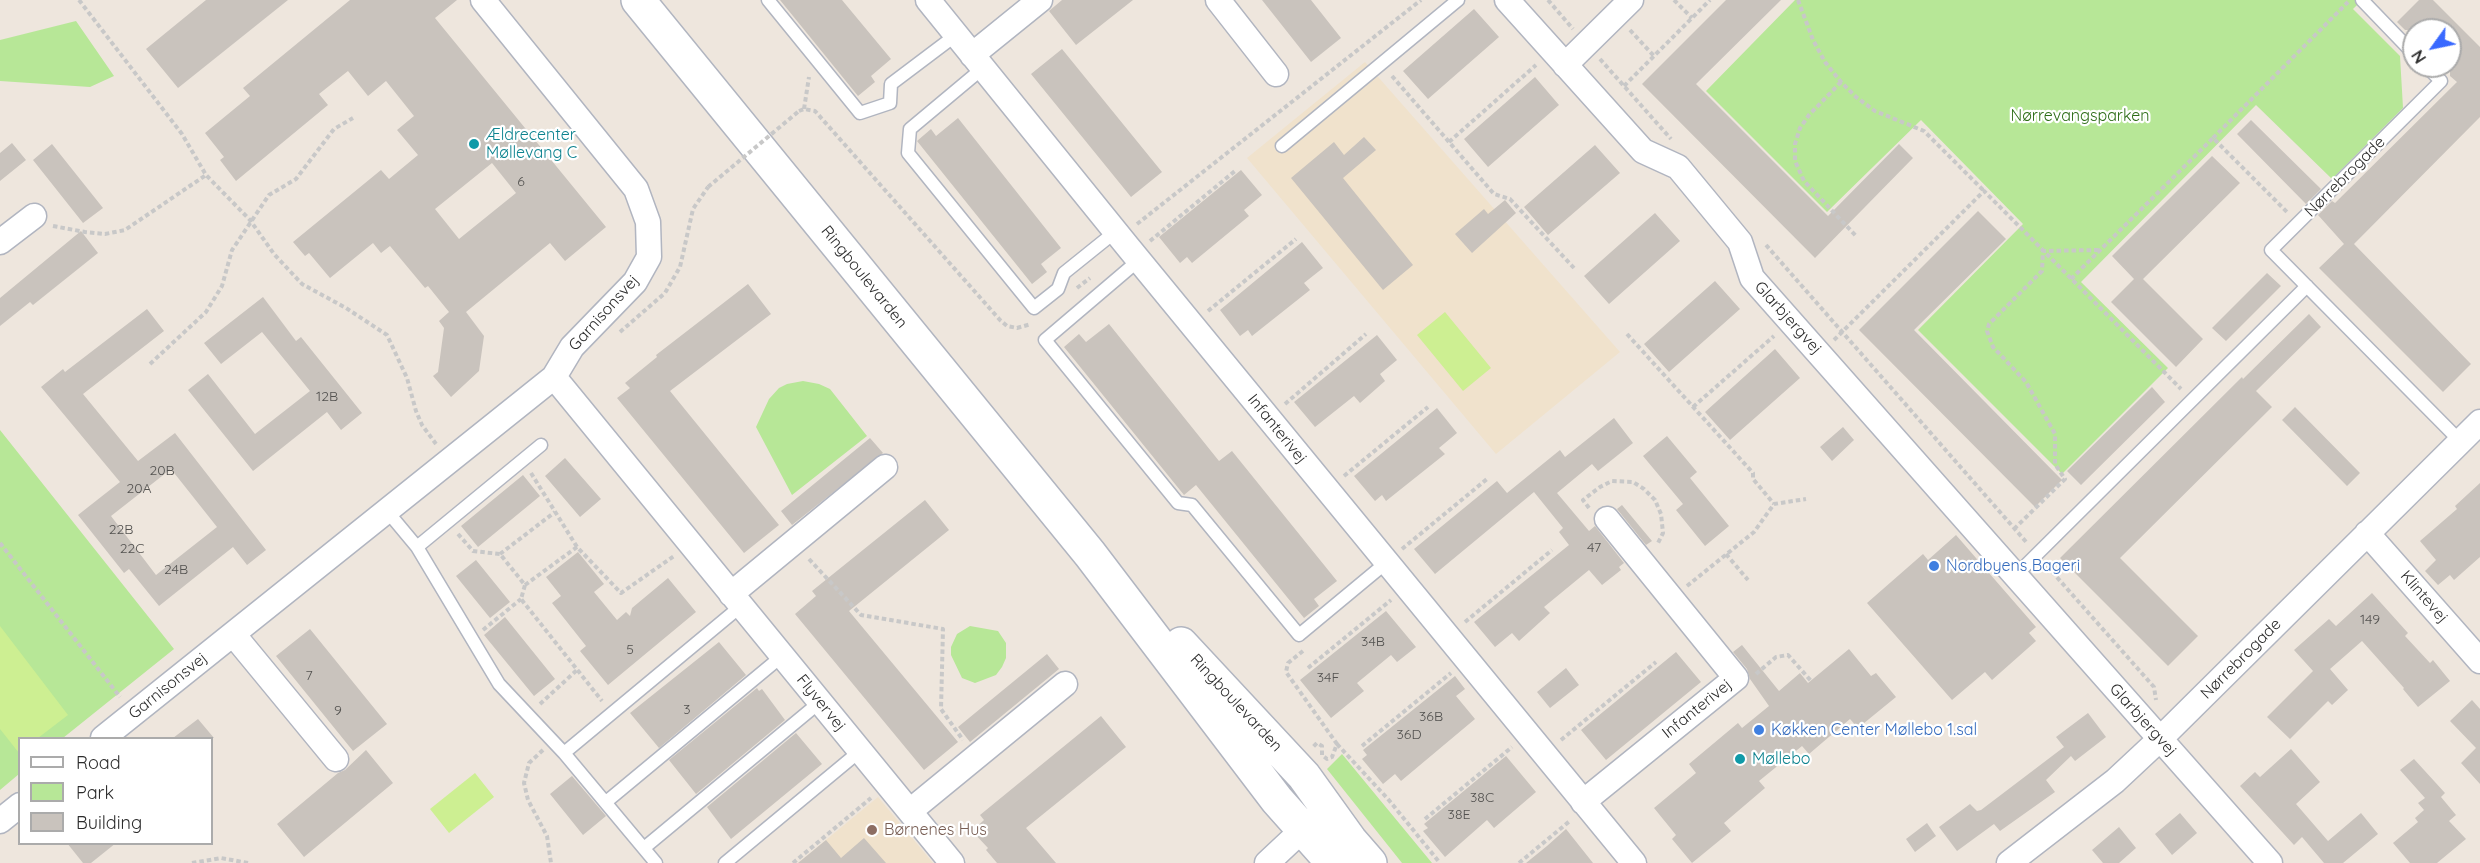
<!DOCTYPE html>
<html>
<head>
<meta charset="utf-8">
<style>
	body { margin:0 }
	#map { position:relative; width:2480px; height:863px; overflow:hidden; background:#eee6dd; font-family:Quicksand,sans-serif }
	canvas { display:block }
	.legend { position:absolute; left:18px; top:737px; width:195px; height:108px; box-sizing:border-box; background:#fff; border:2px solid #ababab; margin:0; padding:8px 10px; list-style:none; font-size:18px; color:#2c2c2c }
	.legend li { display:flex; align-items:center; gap:12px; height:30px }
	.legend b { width:30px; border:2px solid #ababab }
	.north { position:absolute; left:2402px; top:18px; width:60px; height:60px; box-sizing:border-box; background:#fff; border:2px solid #ababab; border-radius:50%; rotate:237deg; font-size:16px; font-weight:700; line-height:24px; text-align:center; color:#2c2c2c }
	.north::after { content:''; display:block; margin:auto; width:21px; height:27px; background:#3969ff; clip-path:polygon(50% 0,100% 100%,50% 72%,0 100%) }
</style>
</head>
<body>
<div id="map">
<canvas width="2480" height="863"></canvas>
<ul class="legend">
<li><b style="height:8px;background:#fff"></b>Road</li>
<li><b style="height:16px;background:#b7e797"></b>Park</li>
<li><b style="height:16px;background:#c9c3bd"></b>Building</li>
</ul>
<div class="north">N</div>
</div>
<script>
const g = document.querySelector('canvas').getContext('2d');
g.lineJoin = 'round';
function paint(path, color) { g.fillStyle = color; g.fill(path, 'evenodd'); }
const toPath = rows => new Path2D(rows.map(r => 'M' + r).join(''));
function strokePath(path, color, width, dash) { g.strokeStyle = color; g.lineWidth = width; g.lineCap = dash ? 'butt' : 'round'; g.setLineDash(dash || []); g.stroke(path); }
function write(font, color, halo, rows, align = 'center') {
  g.font = font + ' Quicksand,sans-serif'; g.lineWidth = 4.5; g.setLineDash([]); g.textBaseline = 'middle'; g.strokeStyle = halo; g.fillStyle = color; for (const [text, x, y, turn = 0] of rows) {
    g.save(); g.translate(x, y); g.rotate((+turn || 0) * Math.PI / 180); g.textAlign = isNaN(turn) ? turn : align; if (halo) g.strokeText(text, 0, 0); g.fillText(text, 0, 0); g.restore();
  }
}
const education = toPath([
	[1365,62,1620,352,1496,454,1247,158],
	[878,797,933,863,798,863]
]);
const green = toPath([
	[1795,0,2362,0,2353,9,2400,56,2403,108,2332,179,2256,105,2081,282,2168,368,2062,474,1918,330,2023,224,1921,120,1827,212,1706,91],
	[76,21,114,76,90,87,0,81,0,40],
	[803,381,819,384,830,389,867,436,792,495,756,427,769,399,779,388,787,384],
	[0,430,174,649,63,738,20,738,19,774,0,790],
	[970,626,998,631,1006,643,1006,658,1002,667,996,675,975,683,962,678,951,655,951,647,957,634],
	[1342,754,1432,863,1402,863,1327,769]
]);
const pitch = toPath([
	[1445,312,1491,368,1463,391,1417,335],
	[0,626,68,715,38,738,20,738,19,753,0,729],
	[475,773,494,797,449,833,430,809]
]);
const building = toPath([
	[206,0,288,0,178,88,146,49],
	[350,0,457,0,435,18,606,227,565,261,550,243,466,312,484,336,479,371,451,397,433,376,438,372,444,328,439,321,449,312,428,286,425,288,390,246,381,253,373,243,330,278,309,253,305,256,293,242,381,170,389,179,418,155,397,130,414,116,386,81,368,96,348,71,319,94,328,105,236,181,220,160,224,157,205,133,250,96,243,88],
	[492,163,516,193,459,239,435,209],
	[780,0,842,0,891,59,871,76,875,82,858,96],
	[1062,0,1133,0,1076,45,1049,11],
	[1262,0,1311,0,1341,38,1311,62],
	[1726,0,1781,0,1696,84,1828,216,1899,144,1913,158,1815,258,1642,84],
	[2419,0,2433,0,2480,47,2480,117,2354,244,2471,364,2443,392,2319,268,2344,244,2318,215,2332,201,2335,203,2457,82,2450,76,2450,30,2405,30,2397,22],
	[1474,9,1499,37,1428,99,1403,71],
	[1062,49,1162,172,1131,197,1031,74],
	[1535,77,1559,105,1488,167,1464,139],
	[958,118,1061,248,1041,264,1047,272,1032,284,917,141,931,129,936,136],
	[2251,120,2321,189,2306,204,2237,134],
	[1364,137,1376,150,1343,178,1413,265,1383,290,1291,178,1334,142,1344,155],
	[12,143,26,160,0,181,0,153],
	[52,144,103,208,83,223,33,160],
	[1595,145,1620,173,1548,235,1524,207],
	[2212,156,2240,183,2143,279,2203,339,2176,367,2111,302,2134,279,2112,256],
	[1241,170,1262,195,1244,210,1249,216,1192,263,1187,257,1180,263,1159,237],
	[1505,200,1516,213,1472,253,1455,234,1484,209,1488,214],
	[1978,211,2006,239,1914,330,2062,480,2035,507,1859,330],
	[1655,213,1680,241,1609,304,1584,276],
	[81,231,98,253,33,305,30,302,0,326,0,298],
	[1302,242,1323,268,1304,283,1310,290,1252,336,1248,330,1240,336,1220,310],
	[2267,273,2281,286,2226,341,2212,328],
	[1715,281,1740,309,1669,372,1644,344],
	[748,284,771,314,670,391,779,525,744,553,617,398,630,388,625,383,657,357,656,355],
	[263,297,296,341,301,337,362,413,341,430,327,412,253,471,188,390,208,374,255,434,310,391,262,332,221,364,204,343],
	[147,309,164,331,83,394,138,461,175,433,266,550,247,565,233,547,159,606,129,569,124,573,78,515,120,482,41,387,63,369,65,372],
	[171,469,217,527,156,575,111,516],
	[2309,314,2321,327,2256,391,2272,407,2120,558,2198,636,2168,666,2060,558,2242,377,2243,379],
	[1109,324,1219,461,1232,451,1337,581,1314,599,1319,606,1304,618,1196,485,1184,495,1064,347,1079,334,1086,342],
	[1377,335,1397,360,1380,374,1385,381,1360,403,1354,396,1315,427,1294,402],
	[1775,349,1800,378,1730,440,1705,412],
	[2152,387,2165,402,2081,485,2067,471],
	[2295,407,2360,473,2347,486,2282,420],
	[1437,408,1457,433,1439,448,1445,454,1386,501,1382,495,1375,501,1354,476],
	[1614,418,1633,443,1598,471,1592,464,1557,493,1589,531,1595,526,1624,563,1619,567,1621,570,1602,585,1589,570,1544,607,1550,613,1519,641,1512,633,1495,647,1474,622,1569,545,1559,532,1563,528,1534,492,1435,574,1414,549,1497,481,1507,493,1560,450,1565,457],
	[1843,427,1854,440,1832,461,1820,447],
	[1667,436,1697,472,1690,478,1729,526,1705,546,1676,510,1683,504,1643,456],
	[870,438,883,453,792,525,781,511],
	[565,458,601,499,580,517,545,476],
	[523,475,540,496,478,547,461,526],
	[2480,483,2480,557,2454,580,2450,575,2438,585,2425,571,2436,560,2420,541,2457,509,2455,506],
	[925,500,949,530,849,611,958,742,924,770,795,614,816,596,812,591],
	[1622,505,1652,541,1646,545,1617,509],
	[1956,535,2036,627,2029,633,2036,641,1992,680,1985,672,1952,700,1867,603,1923,554,1928,560],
	[578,552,604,584,594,592,617,620,626,612,630,616,632,608,668,578,696,612,608,685,580,651,586,646,552,603,561,596,546,577],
	[476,560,510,602,490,618,456,576],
	[2372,593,2408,633,2405,636,2430,663,2433,660,2450,681,2418,707,2403,689,2404,688,2362,641,2330,669,2348,690,2332,705,2328,701,2290,739,2267,717,2313,671,2294,650,2329,619,2336,626],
	[1386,611,1416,647,1397,662,1391,655,1357,683,1364,691,1331,718,1300,680],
	[505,617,555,679,534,696,484,635],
	[310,629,387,724,353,751,276,656],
	[719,642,746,675,659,748,630,713],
	[1742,645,1779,691,1800,673,1808,683,1849,649,1871,676,1876,673,1896,697,1858,728,1850,719,1809,754,1802,746,1759,781,1765,788,1724,823,1731,831,1692,863,1672,839,1676,835,1654,808,1696,773,1689,764,1738,723,1742,728,1769,706,1750,679,1747,669,1733,652],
	[1676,652,1701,682,1606,760,1581,730],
	[1047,654,1059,669,970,742,958,727],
	[1566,668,1579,685,1550,708,1537,692],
	[1455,676,1465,689,1456,696,1475,719,1401,781,1395,774,1383,784,1362,759,1367,755,1363,750],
	[757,688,759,691,762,689,785,720,696,794,669,760],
	[2472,700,2480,709,2480,784,2461,763,2476,748,2450,721],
	[2088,713,2106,737,2075,761,2071,756,2046,780,2055,792,2000,831,1994,824,1957,851,1939,827,1970,804,1977,811,1981,810,2064,747,2056,737],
	[1101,716,1126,747,1026,828,1056,863,997,863,986,850,988,848,972,831,984,820,980,815],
	[198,719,214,738,173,738],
	[796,733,822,764,731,839,707,807],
	[2291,749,2320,782,2296,804,2328,841,2361,813,2378,834,2343,863,2324,863,2302,837,2294,845,2240,786,2255,772,2260,777],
	[366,750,393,783,304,857,277,824,338,773,345,770],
	[1506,756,1536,792,1494,828,1487,820,1445,857,1423,831,1428,828,1424,824],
	[2414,759,2445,793,2441,797,2456,815,2449,821,2466,839,2437,863,2410,863,2393,843,2418,822,2415,818,2424,810,2418,803,2425,798,2400,770],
	[572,776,606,816,583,835,550,794],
	[2180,813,2197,833,2172,855,2155,834],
	[1927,823,1936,836,1915,852,1906,839],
	[2119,827,2136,848,2119,863,2103,863,2092,850],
	[1566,829,1593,863,1526,863,1547,846],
	[864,838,886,863,798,863,826,840,841,858],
	[67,843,116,843,91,863,83,863]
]);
const path = toPath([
	[79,0,182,134,206,175,250,220,274,254,302,284,346,308,387,335,407,378,416,411,422,425,436,444],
	[1548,0,1573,29],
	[1674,0,1692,18],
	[1798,0,1813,40,1825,62,1841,82,1856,97,1875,111,1924,131,1984,191],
	[1630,30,1654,56],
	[1600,59,1671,139],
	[1392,76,1494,194,1510,199,1574,268],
	[1841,82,1809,115,1800,128,1795,144,1795,161,1804,181,1856,236],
	[1624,86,1710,0],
	[804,109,809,77],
	[799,111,804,109,815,111,1000,320,1007,326,1017,328,1031,324],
	[2213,138,2348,2],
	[1449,142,1536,65],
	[1137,224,1421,0],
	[53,226,85,232,105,234,125,230,206,175],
	[1150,241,1235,171],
	[1766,245,2028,544],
	[2071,279,2213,138,2287,212],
	[1077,288,1090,278],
	[1208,311,1296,239],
	[620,332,665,293,680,267,693,209,708,187],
	[1627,334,1753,473,1753,479,1774,504],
	[1834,340,1984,191,2181,389],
	[150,364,206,312,222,286,232,250,269,195,296,179,334,129,353,118],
	[1285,404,1366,334],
	[1693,407,1774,336],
	[531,473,577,547,621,593,674,556],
	[1344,476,1428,407],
	[1589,508,1583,500,1600,487,1612,481,1633,482,1644,489,1655,500,1661,514,1663,533,1657,545],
	[2014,529,2065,479,2055,464,2055,434,2026,382,1993,347,1987,331,1989,324,2042,271,2043,251,2099,250],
	[458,534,473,551,500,554,525,585,521,599,602,701],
	[0,543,120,697],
	[1402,549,1487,479],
	[500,554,555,512],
	[1726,554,1748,580],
	[809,559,861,615,943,629,941,709,963,740],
	[2047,566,2154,687,2156,700],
	[525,585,577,547],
	[1687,586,1754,532,1774,504,1806,499],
	[1465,622,1552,550],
	[483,630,521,599],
	[1303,651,1288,663,1286,672,1337,744,1332,757,1327,759,1322,755,1322,746,1317,743,1313,747],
	[1308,668,1391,600],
	[1756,674,1776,657,1788,655,1812,682],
	[540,704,577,670],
	[1561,740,1656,662],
	[1337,744,1388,799,1440,863],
	[1362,746,1451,673],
	[543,750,529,763,524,783,528,800,547,836,551,863],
	[1425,819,1512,747],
	[192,863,221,858,248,863],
	[793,863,871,798],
	[1519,863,1571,820]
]);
const lane = toPath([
	[768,0,860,113,890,103,891,84,956,35],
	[2362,0,2414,54],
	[2426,66,2441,81,2271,250,2461,442],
	[983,68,910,129,908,153,1034,308,1058,289,1064,273,1115,232],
	[1282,146,1458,0],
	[1139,260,1045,340,1178,503,1192,505,1299,635,1387,562],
	[387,511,417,547,541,445],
	[417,547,499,684,564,753],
	[2015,576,2307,286],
	[606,802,782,656],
	[644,848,820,702],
	[656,863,564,753,741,606],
	[725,863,860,751]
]);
const street = toPath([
	[928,0,1128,247,1634,863],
	[1218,0,1276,74],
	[1507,0,1643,151,1678,167,1740,242,1752,278,2270,863],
	[972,55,1040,0],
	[1565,65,1631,0],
	[0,242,34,216],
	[554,377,952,863],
	[2367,533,2480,661],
	[731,594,885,467],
	[233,634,336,759],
	[103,738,554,377,572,347,635,282,649,257,648,222,636,189,483,0],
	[1583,802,1736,678,1607,519],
	[910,811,1065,684],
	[0,821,20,805],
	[1267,863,1314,819],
	[2009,863,2115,781,2160,739,2480,422]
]);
const secondary = toPath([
	[638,0,1090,554,1277,800,1333,863],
	[1181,644,1304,776,1350,840,1370,863]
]);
const pathBridge = toPath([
	[708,187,799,111]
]);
const markers = [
	[474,144,6,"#0f9aa8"],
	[1934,566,6,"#3f7fe0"],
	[1759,730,6,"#3f7fe0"],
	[1740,759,6,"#0f9aa8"],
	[872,830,6,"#8d6e63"]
];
const numberNames = [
	["6",521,182],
	["12B",327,397],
	["20B",162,471],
	["20A",139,489],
	["22B",121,530],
	["47",1594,548],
	["22C",132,549],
	["24B",176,570],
	["149",2370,620],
	["34B",1373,642],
	["5",630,650],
	["7",309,676],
	["34F",1328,678],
	["3",687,710],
	["9",338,711],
	["36B",1431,717],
	["36D",1409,735],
	["38C",1482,798],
	["38E",1459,815]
];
const parkNames = [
	["Nørrevangsparken",2080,116]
];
const cultureNames = [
	["Ældrecenter",486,135],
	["Møllevang C",486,153],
	["Møllebo",1752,759]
];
const streetNames = [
	["Nørrebrogade",2345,177,-45],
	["Ringboulevarden",864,277,51],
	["Garnisonsvej",604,313,-48],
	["Glarbjergvej",1788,318,48],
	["Infanterivej",1277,429,51],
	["Klintevej",2424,597,49],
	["Nørrebrogade",2241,659,-45],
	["Garnisonsvej",168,686,-39],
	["Flyvervej",821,703,51],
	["Ringboulevarden",1236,703,47],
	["Infanterivej",1697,709,-39],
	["Glarbjergvej",2143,720,48]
];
const shopNames = [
	["Nordbyens Bageri",1946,566],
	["Køkken Center Møllebo 1.sal",1771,730]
];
const educationNames = [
	["Børnenes Hus",884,830]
];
paint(education, '#f0e2cc');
paint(green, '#b7e797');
paint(pitch, '#cdef92');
paint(building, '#c9c3bd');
strokePath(lane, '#b1b5c0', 15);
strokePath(street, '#b1b5c0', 27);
strokePath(secondary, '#b1b5c0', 36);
strokePath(path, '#c8c8c8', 4, [4.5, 3]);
strokePath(lane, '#fff', 12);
strokePath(street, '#fff', 24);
strokePath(secondary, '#fff', 33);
strokePath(pathBridge, '#c8c8c8', 4, [4.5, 3]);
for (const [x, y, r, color] of markers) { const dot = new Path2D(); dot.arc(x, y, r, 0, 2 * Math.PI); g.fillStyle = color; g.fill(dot); strokePath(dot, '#fff', 2); }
write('14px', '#535250', null, numberNames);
write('16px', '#2d6d17', '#fff', parkNames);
write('16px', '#0d838f', '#fff', cultureNames, 'left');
write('16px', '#2c2c2c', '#fff', streetNames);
write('16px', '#366cbe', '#fff', shopNames, 'left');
write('16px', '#785e54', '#fff', educationNames, 'left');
</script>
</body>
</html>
